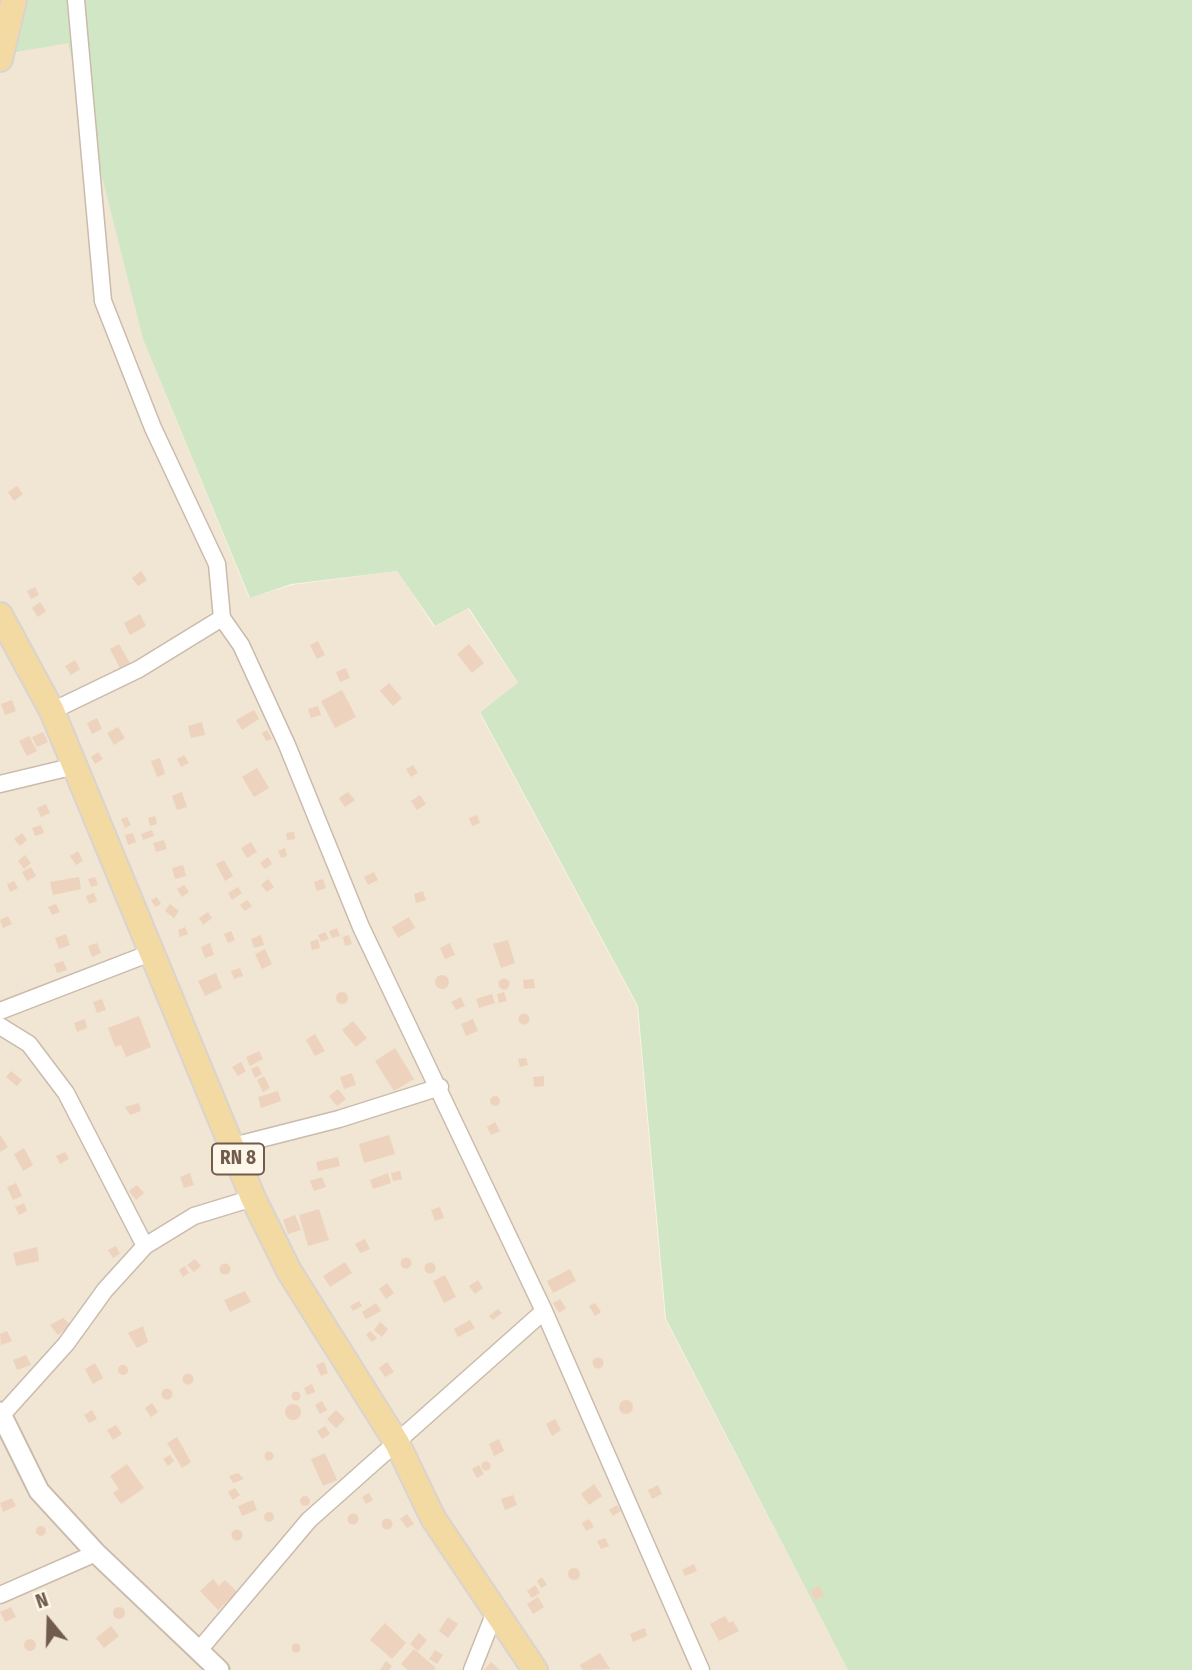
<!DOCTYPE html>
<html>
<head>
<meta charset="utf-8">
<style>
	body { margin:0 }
	#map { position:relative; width:1192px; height:1670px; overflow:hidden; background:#faf3e4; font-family:"Fira Sans Condensed",sans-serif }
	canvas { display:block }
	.north { position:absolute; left:14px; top:1586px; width:70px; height:70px; -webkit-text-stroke:5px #fdf7ea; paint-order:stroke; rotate:341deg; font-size:19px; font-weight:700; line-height:28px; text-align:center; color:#705b4c }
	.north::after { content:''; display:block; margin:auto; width:24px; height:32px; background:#705b4c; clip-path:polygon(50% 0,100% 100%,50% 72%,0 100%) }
</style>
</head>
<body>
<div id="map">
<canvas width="1192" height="1670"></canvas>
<div class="north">N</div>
</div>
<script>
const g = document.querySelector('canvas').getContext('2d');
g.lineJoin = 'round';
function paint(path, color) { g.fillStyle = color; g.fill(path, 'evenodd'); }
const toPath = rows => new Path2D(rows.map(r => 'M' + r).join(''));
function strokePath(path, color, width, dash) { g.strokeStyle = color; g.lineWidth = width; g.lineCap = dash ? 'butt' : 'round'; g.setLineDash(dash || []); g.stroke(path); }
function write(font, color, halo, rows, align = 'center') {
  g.font = font + ' "Fira Sans Condensed",sans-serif'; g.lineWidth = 6; g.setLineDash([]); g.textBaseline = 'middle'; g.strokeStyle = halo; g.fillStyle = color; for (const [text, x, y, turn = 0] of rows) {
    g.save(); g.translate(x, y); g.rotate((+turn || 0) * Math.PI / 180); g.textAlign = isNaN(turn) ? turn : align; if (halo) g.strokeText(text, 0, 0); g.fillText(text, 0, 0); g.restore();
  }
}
const residential = toPath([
	[68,42,143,339,249,598,292,585,397,571,434,627,468,609,518,684,479,712,637,1006,665,1319,848,1670,0,1670,0,56]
]);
const green = toPath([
	[14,0,1192,0,1192,1670,848,1670,666,1319,638,1006,480,712,518,683,469,608,435,626,397,571,291,584,250,598,143,339,68,43,1,55]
]);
const building = toPath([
	[17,486,23,494,14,501,8,492],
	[141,571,147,580,138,586,132,578],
	[35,587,39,595,31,599,27,591],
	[40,602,46,611,38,617,32,608],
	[140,614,146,626,130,635,124,623],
	[318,641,325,655,317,659,310,645],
	[119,644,131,665,121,670,110,649],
	[469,644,484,663,472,673,457,654],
	[75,660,80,669,71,675,65,666],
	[346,668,350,678,340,682,336,672],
	[389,683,402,698,393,706,380,691],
	[342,690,356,717,335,728,321,701],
	[12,700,16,711,5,715,1,704],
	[318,706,321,715,311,718,308,709],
	[254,710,259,719,242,730,236,720],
	[97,718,102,729,92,734,87,723],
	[202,722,205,735,191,738,188,726],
	[118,727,125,738,114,745,107,733],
	[267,730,272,739,266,741,262,733],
	[43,732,48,742,37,747,32,737],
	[29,736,37,751,27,756,19,741],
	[98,752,103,759,95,764,91,757],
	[184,755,189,763,181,767,177,759],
	[160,758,165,774,157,777,151,761],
	[413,765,418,773,411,777,406,769],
	[257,768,269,788,254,797,242,777],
	[182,792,187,807,177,810,172,796],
	[348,792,355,800,345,807,339,798],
	[420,795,426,804,417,810,411,801],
	[46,804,50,813,41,817,37,808],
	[477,815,480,823,472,826,469,818],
	[155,816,157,824,150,826,148,818],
	[127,817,131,825,125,828,121,819],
	[41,825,44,833,35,836,32,828],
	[152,830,154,836,143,840,141,834],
	[294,832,295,839,287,840,286,833],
	[22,833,27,840,20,846,14,839],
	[133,833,136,842,128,845,125,835],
	[164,840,167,849,156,852,153,843],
	[251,842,257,852,247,858,241,848],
	[285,848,287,856,281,858,278,851],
	[78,851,83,861,76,865,70,856],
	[25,855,31,863,24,869,18,861],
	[268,857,272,864,265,869,260,863],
	[224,860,233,876,225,881,216,864],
	[183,865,186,876,175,879,172,868],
	[31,867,36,876,27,881,22,872],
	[374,872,378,880,368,885,364,877],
	[79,877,81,889,53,895,50,882],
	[95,877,98,885,91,887,88,879],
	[268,879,274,887,267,892,261,885],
	[323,879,326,888,317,891,314,882],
	[14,881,18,888,10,892,7,884],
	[184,885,189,892,182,897,177,889],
	[238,887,242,893,232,900,228,893],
	[423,891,426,900,416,903,414,894],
	[94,893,97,901,89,904,86,896],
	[157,897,161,904,155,907,151,900],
	[247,900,252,906,245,911,240,905],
	[56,904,60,912,52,915,48,907],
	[170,904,179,911,174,918,165,911],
	[208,912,212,918,203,925,199,918],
	[8,916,12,924,3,928,0,920],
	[409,917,415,928,398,938,392,927],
	[185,927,188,934,180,937,178,930],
	[337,928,340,936,332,938,329,931],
	[231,931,235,940,228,943,224,934],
	[325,932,329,939,321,942,318,935],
	[66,934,70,945,59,949,55,938],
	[261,935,264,945,254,948,251,939],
	[349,935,352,944,345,946,343,937],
	[318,939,320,948,312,950,310,942],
	[508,940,515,963,501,968,493,944],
	[97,943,101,953,92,957,88,946],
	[210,943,214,955,205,958,201,947],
	[450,943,455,955,445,959,440,948],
	[265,949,272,964,262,969,255,954],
	[63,961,67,970,57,973,54,964],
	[240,968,243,976,234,979,231,971],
	[216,973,222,988,205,996,198,981],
	'435 982a7 7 0 1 1 14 0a7 7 0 1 1-14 0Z',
	'498.5 984a5.5 5.5 0 1 1 11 0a5.5 5.5 0 1 1-11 0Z',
	[534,979,535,988,524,989,523,980],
	[504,992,507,1001,499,1003,497,994],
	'336 998a6 6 0 1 1 12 0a6 6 0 1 1-12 0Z',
	[492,994,495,1003,479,1008,476,999],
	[461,997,465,1006,456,1010,451,1002],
	[102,999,106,1010,97,1013,93,1002],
	'518.5 1019a5.5 5.5 0 1 1 11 0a5.5 5.5 0 1 1-11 0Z',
	[139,1016,151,1047,126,1057,121,1045,115,1047,108,1028],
	[85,1019,87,1028,77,1032,74,1023],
	[473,1019,478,1031,466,1036,461,1024],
	[353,1021,367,1038,356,1047,342,1030],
	[315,1034,325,1051,315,1056,306,1040],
	[395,1048,414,1079,394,1091,375,1061],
	[259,1051,263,1059,250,1066,246,1057],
	[526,1058,528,1065,520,1067,518,1059],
	[241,1062,246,1071,238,1076,232,1067],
	[258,1066,262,1074,255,1078,251,1069],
	[11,1071,22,1080,17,1086,6,1077],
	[352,1073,356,1085,344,1089,340,1077],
	[264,1076,270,1088,263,1092,257,1080],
	[544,1076,544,1086,534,1087,533,1077],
	[338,1089,346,1099,337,1106,329,1096],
	[278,1091,281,1101,261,1108,258,1097],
	'490 1101a5 5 0 1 1 10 0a5 5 0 1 1-10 0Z',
	[139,1103,141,1111,130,1115,125,1107],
	[495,1122,500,1131,491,1135,487,1127],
	[0,1135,8,1147,0,1152],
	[389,1135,395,1154,364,1163,359,1144],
	[24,1148,33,1165,23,1171,14,1154],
	[65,1152,69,1159,60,1164,56,1156],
	[338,1157,340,1166,318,1171,316,1162],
	[400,1171,402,1179,393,1181,391,1173],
	[190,1173,194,1185,184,1188,180,1177],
	[388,1173,391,1183,373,1189,370,1180],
	[322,1177,326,1187,314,1191,310,1181],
	[16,1183,22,1196,13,1200,7,1187],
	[137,1185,144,1193,136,1200,129,1191],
	[24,1203,27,1211,19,1215,15,1207],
	[440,1207,444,1218,435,1221,431,1210],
	[319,1209,329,1240,308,1246,299,1215],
	[295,1215,301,1230,288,1234,283,1220],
	[365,1239,370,1249,360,1253,355,1244],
	[116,1246,120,1254,113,1258,108,1250],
	[37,1247,39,1261,16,1266,13,1253],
	'400.5 1263a5.5 5.5 0 1 1 11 0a5.5 5.5 0 1 1-11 0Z',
	[195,1259,201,1266,194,1272,187,1265],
	[345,1262,352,1273,330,1287,323,1276],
	'424.5 1268a5.5 5.5 0 1 1 11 0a5.5 5.5 0 1 1-11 0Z',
	'219.5 1269a5.5 5.5 0 1 1 11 0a5.5 5.5 0 1 1-11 0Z',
	[185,1266,189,1273,183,1277,179,1270],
	[570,1269,576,1281,553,1293,547,1281],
	[445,1275,456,1297,444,1303,433,1281],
	[478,1280,483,1288,475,1294,469,1286],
	[387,1283,394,1293,386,1299,379,1289],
	[245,1291,251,1302,230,1312,224,1300],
	[560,1299,566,1308,559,1313,553,1303],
	[359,1301,362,1306,353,1311,350,1306],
	[376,1303,381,1311,366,1319,362,1312],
	[595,1303,601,1312,595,1316,589,1306],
	[498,1309,502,1313,493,1320,489,1316],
	[63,1318,71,1325,58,1335,50,1325],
	[470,1320,475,1328,458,1337,454,1329],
	[380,1322,388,1329,382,1337,374,1330],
	[143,1326,148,1342,137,1348,128,1333],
	[7,1331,12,1341,1,1345,0,1334],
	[370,1331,377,1338,372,1342,366,1335],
	[26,1355,31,1365,17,1370,13,1360],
	'592.5 1363a5.5 5.5 0 1 1 11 0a5.5 5.5 0 1 1-11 0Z',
	[324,1362,328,1373,321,1376,316,1365],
	[387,1362,394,1372,385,1377,379,1368],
	[95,1363,103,1378,93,1384,85,1369],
	'118 1370a5 5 0 1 1 10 0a5 5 0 1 1-10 0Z',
	'182.5 1379a5.5 5.5 0 1 1 11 0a5.5 5.5 0 1 1-11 0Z',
	[312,1384,315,1392,307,1395,304,1388],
	'161.5 1394a5.5 5.5 0 1 1 11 0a5.5 5.5 0 1 1-11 0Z',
	'291.5 1396a4.5 4.5 0 1 1 9 0a4.5 4.5 0 1 1-9 0Z',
	'619 1407a7 7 0 1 1 14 0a7 7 0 1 1-14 0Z',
	[322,1401,327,1410,320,1414,315,1405],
	[152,1403,158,1412,151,1417,145,1408],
	'285 1412a8 8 0 1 1 16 0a8 8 0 1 1-16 0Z',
	[92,1410,97,1419,89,1423,84,1415],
	[336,1410,345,1419,336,1428,327,1419],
	[555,1419,561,1430,552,1436,546,1424],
	[116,1425,122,1434,113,1440,107,1430],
	[325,1426,330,1434,322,1439,317,1431],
	[177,1437,191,1462,182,1468,167,1443],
	[499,1439,504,1451,494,1456,489,1444],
	'264.5 1456a4.5 4.5 0 1 1 9 0a4.5 4.5 0 1 1-9 0Z',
	[325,1453,337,1480,323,1486,311,1459],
	[170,1455,174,1461,168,1466,163,1459],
	'481.5 1466a4.5 4.5 0 1 1 9 0a4.5 4.5 0 1 1-9 0Z',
	[127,1464,144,1488,121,1504,113,1493,119,1489,110,1476],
	[479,1465,484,1474,477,1478,472,1469],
	[238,1473,244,1479,233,1483,229,1476],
	[594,1484,602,1496,589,1505,581,1494],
	[658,1485,662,1494,652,1499,648,1490],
	[235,1488,240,1495,233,1500,228,1492],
	[369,1493,373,1500,366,1504,362,1497],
	[513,1495,517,1505,505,1510,501,1499],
	'300 1501a5 5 0 1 1 10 0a5 5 0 1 1-10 0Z',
	[12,1498,16,1506,3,1512,0,1503],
	[253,1500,257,1510,242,1516,238,1506],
	[617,1505,621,1511,613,1516,609,1510],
	'264 1517a5 5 0 1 1 10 0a5 5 0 1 1-10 0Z',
	'347.5 1519a5.5 5.5 0 1 1 11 0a5.5 5.5 0 1 1-11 0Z',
	[407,1514,414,1524,407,1528,400,1519],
	'381.5 1524a5.5 5.5 0 1 1 11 0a5.5 5.5 0 1 1-11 0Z',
	[589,1519,594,1527,586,1531,582,1523],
	'36 1531a5 5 0 1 1 10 0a5 5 0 1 1-10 0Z',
	'231.5 1535a5.5 5.5 0 1 1 11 0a5.5 5.5 0 1 1-11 0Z',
	[605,1538,609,1546,601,1549,597,1541],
	[694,1564,697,1571,685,1576,682,1570],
	'568 1574a6 6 0 1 1 12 0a6 6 0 1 1-12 0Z',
	[542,1577,547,1585,541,1588,537,1581],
	[213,1579,219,1586,225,1580,237,1592,218,1610,200,1591],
	[535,1585,540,1593,532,1598,527,1591],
	[819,1586,824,1596,815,1600,810,1590],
	[538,1597,544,1607,533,1614,527,1604],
	'113 1613a6 6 0 1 1 12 0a6 6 0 1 1-12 0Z',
	[11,1607,16,1617,5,1622,0,1612],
	[725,1616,729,1623,733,1621,739,1631,719,1641,710,1624],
	[448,1617,458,1624,448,1638,439,1631],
	[385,1623,406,1643,392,1659,370,1640],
	[111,1626,119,1636,104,1648,96,1638],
	[645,1628,647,1636,633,1642,630,1634],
	[419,1633,427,1640,418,1651,410,1644],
	'24 1645a6 6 0 1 1 12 0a6 6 0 1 1-12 0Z',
	'291.5 1648a4.5 4.5 0 1 1 9 0a4.5 4.5 0 1 1-9 0Z',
	[414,1649,436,1668,434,1670,408,1670,401,1664],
	[435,1650,443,1655,437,1664,429,1659],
	[600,1653,610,1669,583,1670,580,1665],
	[386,1661,392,1666,389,1670,380,1670],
	[491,1662,500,1670,484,1670]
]);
const minor = toPath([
	[76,0,103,301,153,428,217,564,222,618,241,645,287,745,361,927,544,1311,701,1670],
	[52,711,139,669,222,618],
	[0,784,75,766],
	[0,1011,153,952],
	[0,1026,29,1044,66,1093,145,1246],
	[233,1146,339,1119,440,1087],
	[2,1415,66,1344,105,1290,145,1246,194,1216,253,1198],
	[0,1595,96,1553],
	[200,1649,309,1520,544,1311],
	[472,1670,495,1612]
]);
const tertiary = toPath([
	[0,1412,39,1491,96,1553,219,1670]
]);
const primary = toPath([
	[0,59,14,0],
	[0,615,52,711,253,1198,289,1271,397,1443,433,1518,535,1670]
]);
const shields = [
	[238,1159,52]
];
const shieldNames = [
	["RN 8",238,1159]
];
paint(residential, '#f1e5d3');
paint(green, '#d0e6c4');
paint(building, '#edd3be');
strokePath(minor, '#cabbac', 19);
strokePath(tertiary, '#cabbac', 23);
strokePath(primary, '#dad4d0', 28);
strokePath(minor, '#fff', 16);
strokePath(tertiary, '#fff', 19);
strokePath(primary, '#f3d9a2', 24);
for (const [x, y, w] of shields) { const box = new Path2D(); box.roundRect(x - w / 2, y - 15.5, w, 31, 5); g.fillStyle = '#fdf7ea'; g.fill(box); strokePath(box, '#705b4c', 2); }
write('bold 19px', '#705b4c', null, shieldNames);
</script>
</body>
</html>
